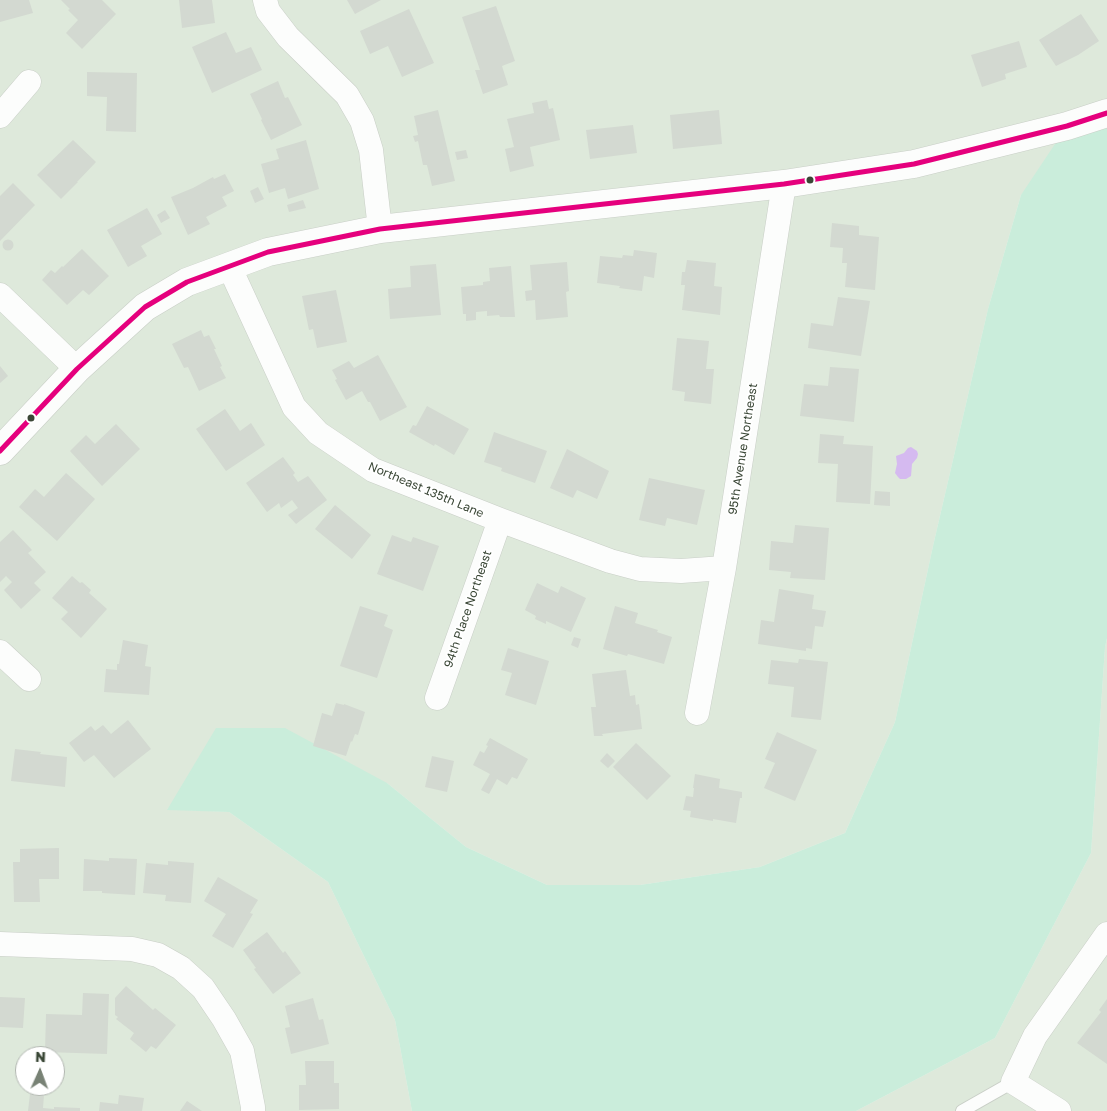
<!DOCTYPE html>
<html>
<head>
<meta charset="utf-8">
<style>
	body { margin:0 }
	#map { position:relative; width:1107px; height:1111px; overflow:hidden; background:#ebf1ea; font-family:"Golos Text",sans-serif }
	canvas { display:block }
	.north { position:absolute; left:15px; top:1046px; width:50px; height:50px; box-sizing:border-box; background:#fff; border:1px solid #b0b5af; border-radius:50%; rotate:2deg; font-size:14px; font-weight:700; line-height:20px; text-align:center; color:#3a4736 }
	.north::after { content:''; display:block; margin:auto; width:18px; height:22px; background:#788275; clip-path:polygon(50% 0,100% 100%,50% 72%,0 100%) }
</style>
</head>
<body>
<div id="map">
<canvas width="1107" height="1111"></canvas>
<div class="north">N</div>
</div>
<script>
const g = document.querySelector('canvas').getContext('2d');
g.lineJoin = 'round';
function paint(path, color) { g.fillStyle = color; g.fill(path, 'evenodd'); }
const toPath = rows => new Path2D(rows.map(r => 'M' + r).join(''));
function strokePath(path, color, width, dash) { g.strokeStyle = color; g.lineWidth = width; g.lineCap = dash ? 'butt' : 'round'; g.setLineDash(dash || []); g.stroke(path); }
function write(font, color, halo, rows, align = 'center') {
  g.font = font + ' "Golos Text",sans-serif'; g.lineWidth = 4; g.setLineDash([]); g.textBaseline = 'middle'; g.strokeStyle = halo; g.fillStyle = color; for (const [text, x, y, turn = 0] of rows) {
    g.save(); g.translate(x, y); g.rotate((+turn || 0) * Math.PI / 180); g.textAlign = isNaN(turn) ? turn : align; if (halo) g.strokeText(text, 0, 0); g.fillText(text, 0, 0); g.restore();
  }
}
const residential = toPath([
	[0,0,1107,0,1107,113,1021,195,988,309,933,546,895,722,845,833,760,867,640,885,547,885,466,847,387,783,167,809,229,812,328,882,395,1020,412,1111,0,1111],
	[25,1056,55,1056,55,1086,25,1086],
	[1107,638,1107,1111,856,1111,995,1038,1091,853,1105,647]
]);
const green = toPath([
	[1107,113,1107,638,1105,647,1091,853,995,1038,856,1111,412,1111,395,1020,328,882,229,812,167,810,216,728,285,728,387,783,466,847,547,885,640,885,760,867,845,833,895,722,933,546,988,309,1021,195,1067,126]
]);
const water = toPath([
	[911,447,917,451,918,454,917,458,912,464,911,476,906,479,900,479,898,477,895,473,897,464,896,456,904,453,908,448]
]);
const building = toPath([
	[0,0,29,0,33,13,0,22],
	[61,0,102,0,116,14,82,49,66,33,78,20,68,10,70,9],
	[179,0,212,0,215,23,182,28],
	[347,0,381,0,355,14],
	[496,6,515,61,502,66,508,85,483,94,475,70,480,70,462,17],
	[409,9,434,63,402,77,388,46,370,54,360,31],
	[1081,14,1099,41,1078,55,1056,66,1039,40],
	[226,32,236,53,251,47,262,70,212,93,192,47],
	[1019,41,1027,67,1005,74,1006,79,982,87,971,55],
	[87,72,137,73,136,132,106,131,107,97,87,96],
	[278,81,285,98,288,97,302,125,271,140,261,120,262,119,250,94],
	[547,100,549,109,553,108,560,140,530,147,534,166,510,172,505,149,514,147,507,119,534,113,532,103],
	[438,110,455,181,432,186,427,165,423,165,418,141,415,142,413,136,418,135,414,116],
	[719,110,722,144,673,149,670,115],
	[633,125,637,153,590,159,586,130],
	[73,140,96,162,77,182,78,182,61,199,37,175],
	[306,140,319,189,288,199,285,188,269,193,261,164,279,159,276,149],
	[466,150,468,158,457,160,455,152],
	[225,174,234,191,222,197,227,206,206,217,210,224,188,235,171,197,193,188,213,177,214,179],
	[13,183,35,205,0,241,0,196],
	[258,187,264,199,255,203,250,191],
	[303,200,306,208,289,212,287,205],
	[147,208,162,234,141,246,147,256,128,267,107,230],
	[165,210,170,218,161,223,157,215],
	[832,223,859,226,859,235,879,237,875,290,845,287,847,263,842,263,843,248,830,247],
	'2.5 245a5.5 5.5 0 1 1 11 0a5.5 5.5 0 1 1-11 0Z',
	[82,249,109,276,89,295,83,290,67,305,42,280,51,270,55,273,62,266,63,267],
	[634,250,657,253,654,278,644,276,642,291,619,288,620,286,597,283,600,256,622,258,623,255,633,256],
	[687,260,716,263,714,286,722,287,720,315,682,310,685,285,681,285,682,272,685,272],
	[567,262,569,291,566,292,568,317,536,320,535,300,526,301,525,291,532,290,530,265],
	[436,264,441,315,390,319,388,289,411,287,410,266],
	[511,266,515,317,500,317,499,315,487,316,487,311,476,312,476,320,466,321,466,314,463,314,461,287,483,285,483,282,490,281,489,268],
	[336,290,347,342,317,348,313,329,309,330,302,296],
	[838,297,870,301,861,356,808,348,811,323,833,326],
	[201,330,204,337,209,335,216,349,214,349,222,366,220,367,226,378,199,391,188,367,184,368,172,344],
	[677,338,709,341,706,369,714,369,711,404,684,401,685,392,672,390],
	[378,355,407,407,380,421,370,402,368,402,362,391,346,400,335,380,337,379,332,370,349,361,354,368],
	[0,366,8,376,0,383],
	[830,367,859,369,854,422,800,416,804,384,828,386],
	[427,406,469,429,454,455,435,444,434,446,409,432,413,425,416,426],
	[225,409,240,431,251,423,265,445,226,471,196,429],
	[116,424,140,449,102,486,70,451,86,435,95,444],
	[494,432,547,451,535,483,501,471,502,468,484,462],
	[820,434,844,436,843,444,873,446,870,504,836,502,838,464,818,463],
	[567,449,609,471,597,499,577,490,573,498,550,488],
	[283,457,295,473,293,475,298,482,308,476,327,500,296,524,288,515,298,508,292,500,281,508,279,503,267,512,246,483],
	[66,473,95,499,57,541,19,507,35,489,44,497],
	[649,478,705,490,697,525,667,518,665,526,639,520],
	[875,491,890,492,890,506,874,505],
	[335,505,371,535,352,559,315,529],
	[795,525,829,528,825,580,790,578,791,572,769,570,771,541,793,543],
	[13,530,32,550,28,553,46,572,34,583,41,590,21,609,4,590,12,582,6,576,0,582,0,542],
	[392,535,411,542,413,537,439,546,423,591,377,574],
	[72,576,80,583,82,582,91,590,89,593,107,609,81,638,61,619,68,612,52,598],
	[537,583,558,593,561,586,586,598,571,632,546,621,546,624,535,619,536,616,525,610],
	[779,589,814,595,812,609,826,611,823,627,815,626,812,649,806,648,806,651,758,644,761,620,774,622],
	[360,606,388,615,384,626,393,630,377,678,340,666],
	[615,606,638,613,635,623,658,630,657,632,672,637,664,664,628,654,627,656,603,649],
	[574,637,581,639,578,648,571,645],
	[123,640,148,645,145,666,151,667,149,695,104,692,106,669,117,670,117,664,119,664],
	[508,648,549,661,536,705,505,695,512,673,501,670],
	[799,659,828,662,821,720,791,717,794,687,768,684,771,660,798,663],
	[626,670,630,696,635,695,636,705,639,704,642,729,602,734,603,736,594,736,591,707,596,707,592,674],
	[336,703,344,705,344,704,365,712,358,735,355,734,352,742,351,741,346,756,313,746,322,713,332,716],
	[128,720,151,749,114,778,94,755,84,762,69,743,91,726,95,731,103,725,111,734],
	[777,732,817,750,795,801,764,788,775,763,765,759],
	[490,738,528,759,517,779,512,777,507,785,497,779,489,794,481,790,490,774,473,765,480,751,484,753,488,746,486,745],
	[636,743,671,776,647,800,613,767],
	[15,749,41,752,40,754,67,757,65,787,11,781],
	[607,753,615,761,608,768,600,761],
	[432,756,454,761,447,792,425,787],
	[695,774,720,779,719,788,742,792,742,798,740,798,736,823,713,819,713,821,690,817,691,811,683,810,686,796,693,797,694,788,693,788],
	[59,848,59,879,39,879,40,902,14,902,13,862,20,862,20,849],
	[109,858,137,859,135,895,102,893,102,891,83,891,84,859,109,861],
	[168,861,194,863,191,903,165,901,166,895,143,893,146,863,168,865],
	[218,877,258,900,250,913,253,914,233,948,212,936,226,914,204,901],
	[267,932,283,953,285,951,301,973,273,994,254,969,256,968,243,950],
	[126,986,153,1010,155,1008,176,1025,156,1049,151,1046,146,1052,130,1039,134,1033,116,1019,118,1017,115,1015,115,998],
	[83,993,109,994,107,1054,45,1052,46,1014,82,1015],
	[0,997,25,998,23,1028,0,1027],
	[313,998,319,1020,323,1019,329,1044,291,1054,285,1028,290,1027,285,1006],
	[1107,999,1107,1064,1077,1043,1101,1012,1099,1010],
	[305,1061,334,1061,334,1083,339,1083,339,1109,299,1110,299,1085,306,1085],
	[30,1094,44,1095,43,1108,54,1109,54,1107,80,1108,80,1111,28,1111],
	[119,1095,144,1098,142,1111,99,1111,100,1102,118,1104],
	[187,1101,202,1111,180,1111]
]);
const service = toPath([
	[962,1111,1013,1082]
]);
const minor = toPath([
	[265,0,268,11,288,37,347,95,362,121,371,150,380,229],
	[0,116,29,82],
	[229,266,294,407,318,433,373,470,500,520,610,561,640,569,681,571,724,568],
	[0,295,77,369],
	[0,652,29,679],
	[437,698,500,520],
	[697,713,724,568,784,184],
	[0,944,132,949,158,955,181,968,203,988,224,1019,242,1051,253,1107,253,1111],
	[1059,1111,1013,1082,1035,1036,1107,934]
]);
const tertiary = toPath([
	[0,451,77,369,145,307,187,282,268,252,380,229,784,184,914,164,1067,126,1107,113]
]);
const bus1 = toPath([
	[0,451,77,369,145,307,187,282,268,252,380,229,784,184,914,164,1067,126,1107,113]
]);
const markers = [
	[810,180,4.5,"#3a4736"],
	[31,418,4.5,"#3a4736"]
];
const streetNames = [
	["95th Avenue Northeast",743,449,-81],
	["Northeast 135th Lane",426,490,23],
	["94th Place Northeast",468,609,-71]
];
paint(residential, '#dee9db');
paint(green, '#caeddb');
paint(water, '#d5baf0');
paint(building, '#d3d9d1');
strokePath(service, '#c9cfc7', 14);
strokePath(minor, '#c9cfc7', 25);
strokePath(tertiary, '#c9cfc7', 29);
strokePath(service, '#fcfdfc', 12);
strokePath(minor, '#fcfdfc', 24);
strokePath(tertiary, '#fcfdfc', 28);
strokePath(bus1, '#e5007d', 5);
for (const [x, y, r, color] of markers) { const dot = new Path2D(); dot.arc(x, y, r, 0, 2 * Math.PI); g.fillStyle = color; g.fill(dot); strokePath(dot, '#fff', 2); }
write('12px', '#3a4736', '#fff', streetNames);
</script>
</body>
</html>
